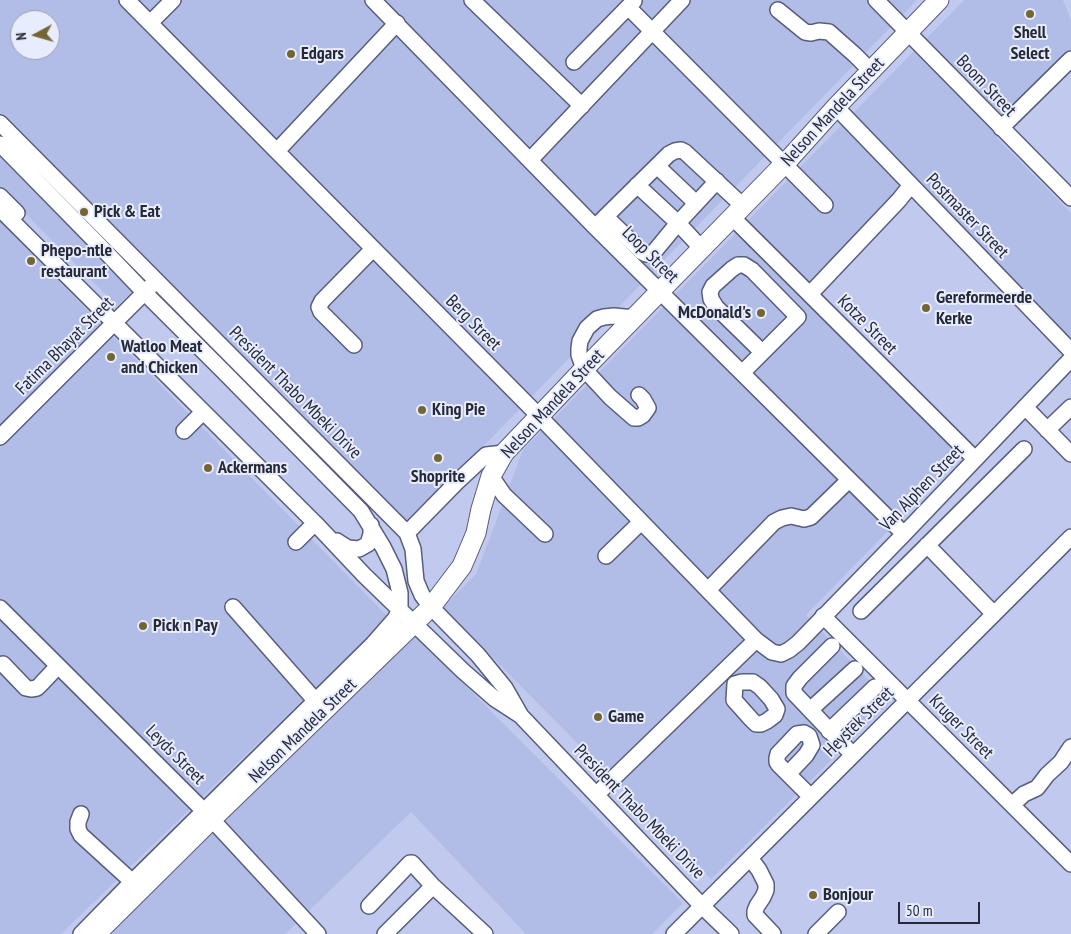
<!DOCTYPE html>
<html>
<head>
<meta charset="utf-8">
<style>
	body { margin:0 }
	#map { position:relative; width:1071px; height:934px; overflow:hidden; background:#c1caee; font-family:"PT Sans Narrow",sans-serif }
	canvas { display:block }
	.north { position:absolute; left:10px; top:10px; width:50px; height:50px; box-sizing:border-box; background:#e7ecfe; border:1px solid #9a9eae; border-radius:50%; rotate:264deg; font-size:14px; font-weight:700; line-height:20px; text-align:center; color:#262936 }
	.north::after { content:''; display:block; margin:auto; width:18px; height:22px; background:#746633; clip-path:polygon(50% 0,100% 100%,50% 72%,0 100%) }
	.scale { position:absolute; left:898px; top:902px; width:82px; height:22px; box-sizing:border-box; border:2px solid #262936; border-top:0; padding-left:6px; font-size:15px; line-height:18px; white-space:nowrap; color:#262936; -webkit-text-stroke:4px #e7ecfe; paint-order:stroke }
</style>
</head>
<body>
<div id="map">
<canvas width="1071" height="934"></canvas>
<div class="north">N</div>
<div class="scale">50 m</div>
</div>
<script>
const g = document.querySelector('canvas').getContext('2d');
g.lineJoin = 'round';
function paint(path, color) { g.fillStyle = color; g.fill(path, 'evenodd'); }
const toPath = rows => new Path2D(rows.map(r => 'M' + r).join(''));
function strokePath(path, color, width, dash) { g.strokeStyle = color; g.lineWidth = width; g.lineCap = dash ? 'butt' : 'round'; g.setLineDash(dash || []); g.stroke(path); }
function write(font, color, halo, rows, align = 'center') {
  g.font = font + ' "PT Sans Narrow",sans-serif'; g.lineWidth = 4; g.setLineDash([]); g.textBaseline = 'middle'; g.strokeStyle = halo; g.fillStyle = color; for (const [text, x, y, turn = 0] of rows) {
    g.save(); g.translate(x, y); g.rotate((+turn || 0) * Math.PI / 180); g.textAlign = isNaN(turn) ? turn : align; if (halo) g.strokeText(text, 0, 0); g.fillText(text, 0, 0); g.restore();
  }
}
const built = toPath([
	[0,0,917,0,406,526,0,117],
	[20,20,50,20,50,50,20,50],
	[964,0,1063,0,1071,20,1071,63,997,138,1071,213,1071,338,918,180,806,295,962,455,806,615,890,702,711,879,443,607,476,574,523,450],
	[0,157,133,291,117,306,0,188],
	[0,221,388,617,61,934,0,934],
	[412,632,683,903,652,934,526,934,411,812,285,934,108,934]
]);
const minor = toPath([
	[127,0,539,416,756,640,772,652,781,654,789,650,798,643,904,534,1071,359],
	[373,0,595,227,904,534],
	[472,0,582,106],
	[876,0,1071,198],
	[628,7,825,205],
	[778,10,805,32,811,33,819,31,829,32,855,55,871,71],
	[150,23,173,0],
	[574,62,634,1],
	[836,107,1071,351],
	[0,123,407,533,413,549,416,581,422,595,431,607,478,655,505,688,521,716,702,906,731,934],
	[1001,128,1071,59],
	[0,144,100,246,145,293,224,372,361,511,383,547,394,569,400,593,400,609,395,619,373,644,132,882,81,934],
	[277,151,397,23],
	[530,160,682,0],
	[657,166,696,203],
	[637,185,678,223,702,249],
	[0,196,17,213],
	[0,209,315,523,364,575,463,671,495,699,518,714],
	[606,217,642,252,646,254,650,254,654,252,678,223,717,181],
	[732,217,975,459],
	[595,227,669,154,675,151,681,150,685,152,743,206],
	[810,294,899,200,911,185],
	[635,318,614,316,604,317,597,319,587,328,580,341,579,348,579,355,584,369,610,397,634,418,638,418,643,415,648,408,643,399,639,395],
	[354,345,321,312,319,307,322,301,373,249],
	[742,373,798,317,752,270,744,265,738,265,732,269,713,286,710,292,711,299,716,307,762,352],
	[1025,407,1071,454],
	[1047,430,1071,407],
	[184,431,203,412],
	[0,437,150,287],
	[491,476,504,495,545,534],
	[407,533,457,482,486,455,504,453],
	[337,541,348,548,359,549,368,544,371,534,371,525],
	[296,542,315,523],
	[927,545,994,614],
	[606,556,641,522],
	[708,590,774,522,782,518,791,516,804,519,811,517,849,480],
	[233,607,321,707],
	[0,608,204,811,318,934],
	[861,611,1024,449],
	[823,616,1071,864],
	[832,646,800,678,794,686,794,693,853,755],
	[3,664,26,688,31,689,37,688,41,684,58,666],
	[742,682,753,682,760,687,771,699,777,709,775,715,767,721,761,724,756,724,751,719,734,700,735,684,742,682],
	[810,710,855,669],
	[829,731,875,687],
	[788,774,806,755,812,745,809,736,804,733,797,734,778,754,777,758,777,762,779,765,811,797],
	[596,795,756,640],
	[1012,805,1024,794,1037,788,1047,775,1061,762,1071,747],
	[81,814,78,822,78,829,81,835,138,887],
	[750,858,759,870,766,884,766,890,763,897,757,906,755,911,755,915,773,934],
	[433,886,485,934],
	[369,906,410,863,412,863,433,886,385,934],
	[674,934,1071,537],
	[816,934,838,912]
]);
const major = toPath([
	[96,934,212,819,431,607,462,566,476,533,481,509,491,476,504,453,584,369,790,158,836,107,939,0]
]);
const markers = [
	[1030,14,5,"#746633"],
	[291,54,5,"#746633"],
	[84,212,5,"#746633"],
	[31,261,5,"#746633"],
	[926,308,5,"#746633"],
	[761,313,5,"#746633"],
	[111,357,5,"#746633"],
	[422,410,5,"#746633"],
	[438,458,5,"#746633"],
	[208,468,5,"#746633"],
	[143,626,5,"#746633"],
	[598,717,5,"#746633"],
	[813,895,5,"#746633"]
];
const poiNames = [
	["Shell",1030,33,"center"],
	["Select",1030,54,"center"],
	["Edgars",301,54],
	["Pick & Eat",94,212],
	["Phepo-ntle",41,251],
	["restaurant",41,272],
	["Gereformeerde",936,298],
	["Kerke",936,319],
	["McDonald's",751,313,"right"],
	["Watloo Meat",121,347],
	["and Chicken",121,368],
	["King Pie",432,410],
	["Ackermans",218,468],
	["Shoprite",438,477,"center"],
	["Pick n Pay",153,626],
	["Game",608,717],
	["Bonjour",823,895]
];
const streetNames = [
	["Boom Street",986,86,46],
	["Nelson Mandela Street",833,112,-47],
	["Postmaster Street",967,216,46],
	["Loop Street",650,255,45],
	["Berg Street",473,323,45],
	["Kotze Street",867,325,45],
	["Fatima Bhayat Street",65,346,-45],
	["President Thabo Mbeki Drive",295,393,45],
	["Nelson Mandela Street",553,404,-47],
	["Van Alphen Street",922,488,-46],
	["Heystek Street",859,722,-45],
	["Kruger Street",961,727,45],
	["Nelson Mandela Street",303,731,-44],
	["Leyds Street",175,755,45],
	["President Thabo Mbeki Drive",639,812,46]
];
paint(built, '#b2bde7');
strokePath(minor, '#575e7d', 18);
strokePath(major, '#575e7d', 21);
strokePath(minor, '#fff', 15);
strokePath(major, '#fff', 19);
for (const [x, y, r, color] of markers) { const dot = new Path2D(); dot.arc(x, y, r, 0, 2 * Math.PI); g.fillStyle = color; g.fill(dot); strokePath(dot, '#e7ecfe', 2); }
write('bold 18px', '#262936', '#e7ecfe', poiNames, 'left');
write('18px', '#262936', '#e7ecfe', streetNames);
</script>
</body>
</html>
